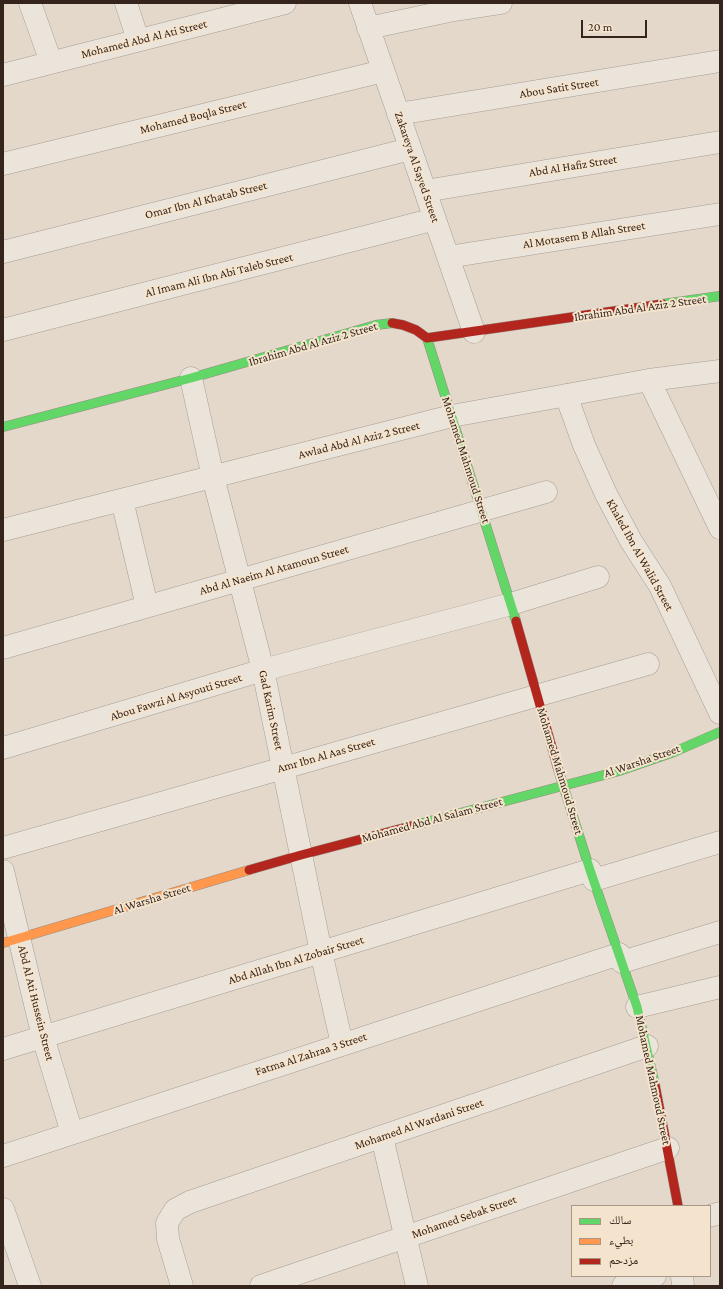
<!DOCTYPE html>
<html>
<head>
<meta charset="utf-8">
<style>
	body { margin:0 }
	#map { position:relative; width:723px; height:1289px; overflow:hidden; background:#e3d8c9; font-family:"Crimson Pro","Noto Naskh Arabic",serif }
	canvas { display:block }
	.frame { position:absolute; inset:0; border:4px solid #35241b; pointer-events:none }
	.legend { position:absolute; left:571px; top:1205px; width:140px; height:72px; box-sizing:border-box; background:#f5e4cd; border:1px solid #a89786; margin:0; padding:5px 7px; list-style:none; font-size:12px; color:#35241b }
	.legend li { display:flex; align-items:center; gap:8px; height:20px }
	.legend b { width:20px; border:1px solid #a89786 }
	.scale { position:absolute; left:581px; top:20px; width:66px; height:18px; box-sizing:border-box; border:2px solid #35241b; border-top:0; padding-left:5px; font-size:12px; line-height:14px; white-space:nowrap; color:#35241b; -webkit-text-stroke:3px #f5e4cd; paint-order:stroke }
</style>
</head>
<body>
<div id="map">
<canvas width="723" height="1289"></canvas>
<div class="frame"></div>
<ul class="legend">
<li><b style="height:5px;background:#63d668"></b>سالك</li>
<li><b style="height:5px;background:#ff974d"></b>بطيء</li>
<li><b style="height:5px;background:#b3261e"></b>مزدحم</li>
</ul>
<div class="scale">20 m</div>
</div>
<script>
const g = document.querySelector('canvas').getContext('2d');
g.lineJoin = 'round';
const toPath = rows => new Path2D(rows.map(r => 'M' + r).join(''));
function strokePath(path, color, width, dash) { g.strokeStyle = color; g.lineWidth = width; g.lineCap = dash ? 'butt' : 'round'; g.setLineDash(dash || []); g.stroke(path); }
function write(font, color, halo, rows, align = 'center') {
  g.font = font + ' "Crimson Pro",serif'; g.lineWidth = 4; g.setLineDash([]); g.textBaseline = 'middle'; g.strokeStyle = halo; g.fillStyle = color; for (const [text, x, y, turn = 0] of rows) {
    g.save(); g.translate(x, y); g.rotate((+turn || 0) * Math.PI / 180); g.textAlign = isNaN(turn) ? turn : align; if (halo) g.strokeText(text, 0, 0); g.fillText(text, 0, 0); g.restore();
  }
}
const street = toPath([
	[30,3,51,62],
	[126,3,138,40],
	[360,3,474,332],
	[368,28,449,11,501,3],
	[3,75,285,3],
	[398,114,720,61],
	[3,164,383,71],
	[425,191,720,142],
	[3,252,410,149],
	[448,257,720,214],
	[3,330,435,219],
	[191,378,213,477,263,670,321,952,342,1044],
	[649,380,720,528],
	[566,395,584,445,606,494,631,541,660,586,720,713],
	[122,500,147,606],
	[3,530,452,416,649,380,720,371],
	[3,648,546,492],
	[3,748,263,670,511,604,598,577],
	[3,848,648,664],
	[3,871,43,1037,72,1133],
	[594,880,720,842],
	[622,962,720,932],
	[637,1007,720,987],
	[3,1049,590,870],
	[382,1137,417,1286],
	[3,1156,619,954],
	[3,1209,30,1286],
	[710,1216,720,1213],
	[682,1276,683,1286],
	[182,1286,168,1239,167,1223,175,1210,190,1202,647,1046],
	[261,1286,668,1148],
	[623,1286,655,1276]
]);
const fast = toPath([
	[663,304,720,296],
	[427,338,516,621],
	[3,427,191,378,376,325,392,323],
	[558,769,590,870,637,1007,655,1085],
	[415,825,619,771,674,752,720,732]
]);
const slow = toPath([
	[3,943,249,870]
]);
const jam = toPath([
	[392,323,403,325,416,330,427,338,663,304],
	[516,621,558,769],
	[249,870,301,855,415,825],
	[655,1085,678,1206]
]);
const streetNames = [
	["Mohamed Abd Al Ati Street",144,39,-14],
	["Abou Satit Street",559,88,-9],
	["Mohamed Boqla Street",193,117,-14],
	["Abd Al Hafiz Street",573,166,-9],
	["Zakareya Al Sayed Street",417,167,71],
	["Omar Ibn Al Khatab Street",206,200,-14],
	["Al Motasem B Allah Street",584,235,-9],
	["Al Imam Ali Ibn Abi Taleb Street",219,275,-14],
	["Ibrahim Abd Al Aziz 2 Street",640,308,-8],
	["Ibrahim Abd Al Aziz 2 Street",313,344,-16],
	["Awlad Abd Al Aziz 2 Street",359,440,-14],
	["Mohamed Mahmoud Street",466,460,72],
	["Khaled Ibn Al Walid Street",640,555,61],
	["Abd Al Naeim Al Atamoun Street",274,570,-16],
	["Abou Fawzi Al Asyouti Street",176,697,-17],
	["Gad Karim Street",271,710,78],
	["Amr Ibn Al Aas Street",326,755,-16],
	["Al Warsha Street",642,761,-19],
	["Mohamed Mahmoud Street",560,771,73],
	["Mohamed Abd Al Salam Street",432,820,-15],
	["Al Warsha Street",152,899,-17],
	["Abd Allah Ibn Al Zobair Street",296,960,-17],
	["Abd Al Ati Hussein Street",36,1003,76],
	["Fatma Al Zahraa 3 Street",311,1054,-18],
	["Mohamed Mahmoud Street",653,1080,78],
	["Mohamed Al Wardani Street",419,1124,-19],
	["Mohamed Sebak Street",464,1217,-19]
];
strokePath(street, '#a89d93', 23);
strokePath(fast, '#978c83', 10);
strokePath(slow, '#978c83', 10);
strokePath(jam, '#978c83', 10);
strokePath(street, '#ebe4db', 22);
strokePath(fast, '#63d668', 9);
strokePath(slow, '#ff974d', 9);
strokePath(jam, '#b3261e', 9);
write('12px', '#35241b', '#f5e4cd', streetNames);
</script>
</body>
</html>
